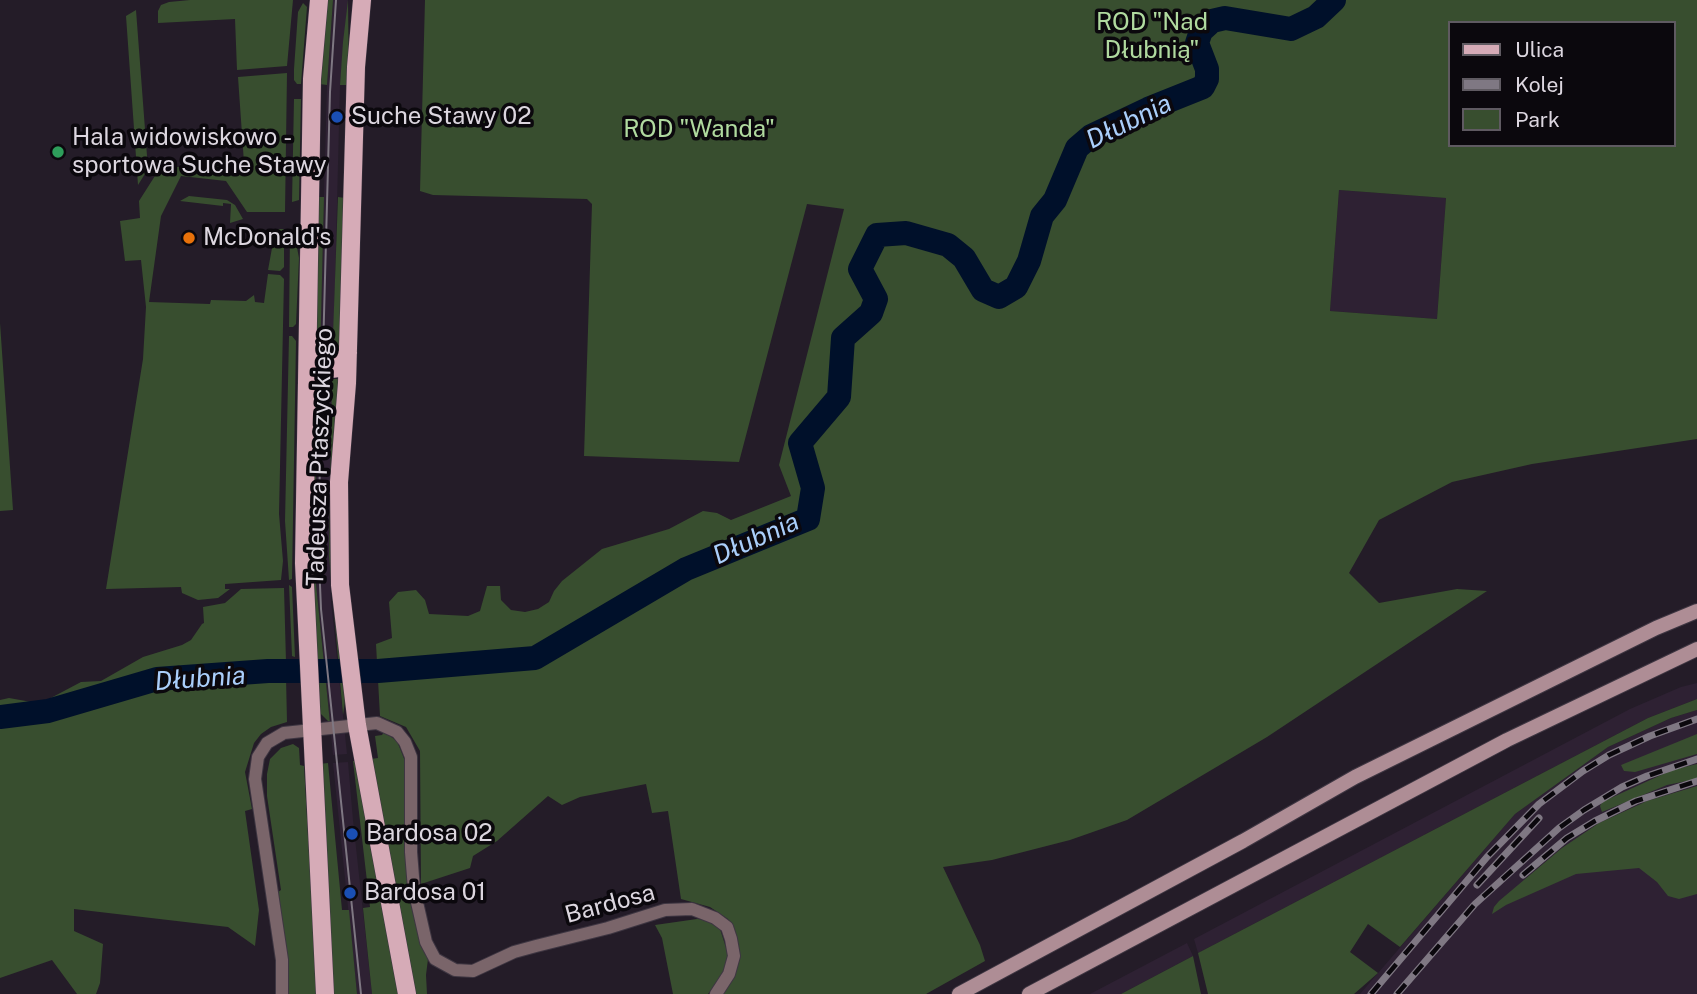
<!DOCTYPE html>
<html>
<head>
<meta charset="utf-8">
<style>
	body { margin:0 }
	#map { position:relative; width:1697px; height:994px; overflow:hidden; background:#241c28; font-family:"Public Sans",sans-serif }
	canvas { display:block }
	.legend { position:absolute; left:1448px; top:21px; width:228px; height:126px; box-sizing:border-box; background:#0b080d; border:2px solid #5f5a61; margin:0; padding:9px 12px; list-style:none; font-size:21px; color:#dcd6df }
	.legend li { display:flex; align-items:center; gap:14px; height:35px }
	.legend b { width:35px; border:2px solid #5f5a61 }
</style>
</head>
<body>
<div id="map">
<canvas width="1697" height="994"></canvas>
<ul class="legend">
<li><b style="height:9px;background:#d6abb7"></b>Ulica</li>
<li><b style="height:9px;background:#7f7883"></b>Kolej</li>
<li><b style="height:19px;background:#384e2f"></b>Park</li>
</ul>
</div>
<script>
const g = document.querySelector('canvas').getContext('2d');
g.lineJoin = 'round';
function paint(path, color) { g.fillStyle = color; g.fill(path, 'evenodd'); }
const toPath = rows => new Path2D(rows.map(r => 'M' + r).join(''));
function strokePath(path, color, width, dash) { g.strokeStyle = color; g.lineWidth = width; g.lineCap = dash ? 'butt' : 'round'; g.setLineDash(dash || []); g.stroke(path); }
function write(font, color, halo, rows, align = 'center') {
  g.font = font + ' "Public Sans",sans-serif'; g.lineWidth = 7; g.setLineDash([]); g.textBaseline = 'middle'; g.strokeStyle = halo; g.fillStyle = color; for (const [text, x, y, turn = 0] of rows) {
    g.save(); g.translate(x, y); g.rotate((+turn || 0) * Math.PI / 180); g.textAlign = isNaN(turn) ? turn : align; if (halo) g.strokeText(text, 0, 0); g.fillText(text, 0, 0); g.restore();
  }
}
const built = toPath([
	[333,0,348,0,340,85,329,522,331,601,347,754,333,755,316,584,315,530,327,84],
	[1339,190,1446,198,1437,319,1330,311],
	[1697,683,1697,699,1648,718,1198,953,1194,939,1630,709,1681,687],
	[1697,710,1697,994,1360,994,1515,814,1608,747,1671,718],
	[348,762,353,820,372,994,357,994,333,763],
	[1187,943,1193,956,1121,994,1090,994]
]);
const green = toPath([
	[190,0,293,0,287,66,237,70,235,19,158,23,158,11,161,5,169,2],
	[326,0,333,0,327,85,319,84],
	[348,0,349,85,340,85,343,42],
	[425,0,1697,0,1697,439,1532,464,1452,482,1379,520,1349,573,1379,603,1457,589,1487,591,1267,737,1127,820,1070,840,992,860,943,867,980,945,985,961,926,994,721,994,737,942,728,919,710,907,681,899,668,811,652,813,646,784,580,797,562,805,548,796,497,841,473,856,470,868,421,884,420,751,406,727,380,716,376,644,392,638,389,602,398,592,416,590,425,600,429,614,468,616,480,611,487,586,500,586,501,600,511,610,525,612,538,609,549,602,554,591,562,581,602,549,669,529,703,511,717,513,731,520,791,496,779,465,844,209,807,204,739,462,584,456,592,204,587,199,433,195,420,191],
	[1450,23,1674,23,1674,145,1450,145],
	[1339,190,1446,198,1437,319,1330,311],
	[303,3,307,7,301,84,297,84,294,80,294,69,298,12],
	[136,10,148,169,138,185,126,16],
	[287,73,285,212,247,212,226,181,181,176,161,216,149,302,210,304,211,300,246,301,254,295,255,302,264,303,268,274,280,275,284,279,279,514,283,561,281,580,225,584,225,589,230,589,218,598,198,600,182,593,181,587,106,589,143,359,146,307,141,260,125,261,120,221,140,218,139,201,160,168,244,163,238,77],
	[294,99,301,99,299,200,292,202],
	[189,196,227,200,235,205,243,219,230,223,231,204,223,203,223,206,180,201],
	[317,197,324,197,320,360,315,353],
	[338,197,345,198,341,354,332,362],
	[269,229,284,229,284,267,280,271,268,270,272,248,270,243,261,246,263,236],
	[290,231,295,237,299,258,296,324,293,327,289,327],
	[0,323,13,510,0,511],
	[289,336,292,336,296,341,292,579,289,580,285,521],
	[315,379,319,379,315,506,316,584,330,723,318,711,311,586],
	[332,379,338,379,340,653,345,701,343,715,329,556],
	[289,585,292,587,295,657,292,656],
	[284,588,286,662,278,662,270,669,260,671,255,677,286,677,287,722,271,727,261,734,254,743,245,772,252,809,245,811,259,910,255,946,228,927,74,909,74,931,103,944,100,983,96,994,77,994,52,960,0,978,0,700,9,698,37,703,47,700,81,682,101,681,143,657,182,645,191,640,202,624,204,623,203,607,225,603,241,589],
	[1697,699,1697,710,1671,718,1608,747,1515,814,1400,947,1368,924,1350,952,1378,973,1354,994,1208,994,1198,953,1648,718],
	[384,732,397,741,405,761,420,942,428,959,426,975,427,994,415,994,371,759,378,758,375,736,382,735],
	[1697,734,1697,754,1635,772,1624,771,1621,765],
	[293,744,299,748,300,765,304,766,317,994,289,994,289,967,278,892,281,890,267,796,267,774,270,759,281,748],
	[353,761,356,761,399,994,372,994,363,908,370,907],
	[328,763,342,910,349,910,357,994,333,994,319,764],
	[1697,764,1697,779,1667,785,1602,812,1600,806,1602,802,1672,770],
	[1697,786,1697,894,1679,899,1668,896,1657,882,1639,868,1576,874,1506,905,1492,914,1494,907,1499,901,1562,848,1599,823,1647,801],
	[697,919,711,920,720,929,728,954,724,974,708,994,673,994,662,938,655,925],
	[1193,956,1201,994,1121,994]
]);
const river = toPath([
	[0,717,48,711,157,679,268,671,378,671,535,658,686,569,808,519,813,488,800,443,839,397,843,338,871,313,876,299,860,269,877,235,906,233,948,245,964,258,983,290,999,297,1016,287,1029,261,1042,216,1055,200,1077,148,1091,136,1148,109,1203,87,1207,79,1207,69,1197,43,1201,31,1212,21,1225,18,1291,29,1316,17,1334,0]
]);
const minor = toPath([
	[282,994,282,960,255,779,258,757,267,743,284,733,377,723,397,732,405,742,411,757,411,852,414,889,426,942,435,959,455,970,473,971,514,952,536,946,608,928,665,910,692,909,715,918,727,927,731,939,734,956,729,974,716,994]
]);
const secondary = toPath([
	[959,994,1243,841,1355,777,1656,628,1697,611],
	[1029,994,1507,740,1697,649]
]);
const primary = toPath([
	[319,0,312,79,304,563,325,994],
	[362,0,356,67,347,383,339,482,340,585,357,725,407,994],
	[308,349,314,365,324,370,338,368,348,353]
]);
const tram = toPath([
	[336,0,330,92,318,538,321,609,361,994]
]);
const rail = toPath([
	[1523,875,1567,838,1595,821,1636,801,1697,781],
	[1477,885,1539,818],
	[1371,994,1487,857,1539,804,1583,771,1609,755,1650,736,1697,719],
	[1397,994,1475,904,1559,828,1584,810,1622,787,1647,776,1697,759]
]);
const markers = [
	[337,117,7,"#1a4fb4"],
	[58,152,7,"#2e9e5b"],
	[189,238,7,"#e8710a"],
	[352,834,7,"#1a4fb4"],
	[350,893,7,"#1a4fb4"]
];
const parkNames = [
	["ROD \"Nad",1152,23],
	["Dłubnią\"",1152,51],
	["ROD \"Wanda\"",699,130]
];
const poiNames = [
	["Suche Stawy 02",351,117],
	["Hala widowiskowo -",72,138],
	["sportowa Suche Stawy",72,166],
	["McDonald's",203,238],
	["Bardosa 02",366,834],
	["Bardosa 01",364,893]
];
const streetNames = [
	["Tadeusza Ptaszyckiego",320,457,-88],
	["Bardosa",610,904,-15]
];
const waterNames = [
	["Dłubnia",1129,122,-26],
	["Dłubnia",756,539,-24],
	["Dłubnia",200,679,-4]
];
paint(built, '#2e2133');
paint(green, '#384e2f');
strokePath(river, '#00102a', 24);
strokePath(minor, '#3e3642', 14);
strokePath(secondary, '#3e3642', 16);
strokePath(primary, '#3e3642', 19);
strokePath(minor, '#7a656a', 12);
strokePath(secondary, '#ae8d95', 14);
strokePath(primary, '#d6abb7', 18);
strokePath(tram, '#7f7883', 2);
strokePath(rail, '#7f7883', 7);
strokePath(rail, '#0b080d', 4.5, [13]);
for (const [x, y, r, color] of markers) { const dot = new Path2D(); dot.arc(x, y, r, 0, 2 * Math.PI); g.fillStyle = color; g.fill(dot); strokePath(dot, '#0b080d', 2.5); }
write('24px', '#b0da9f', '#0b080d', parkNames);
write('24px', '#dcd6df', '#0b080d', poiNames, 'left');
write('24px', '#dcd6df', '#0b080d', streetNames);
write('italic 26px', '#aacefa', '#0b080d', waterNames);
</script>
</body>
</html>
